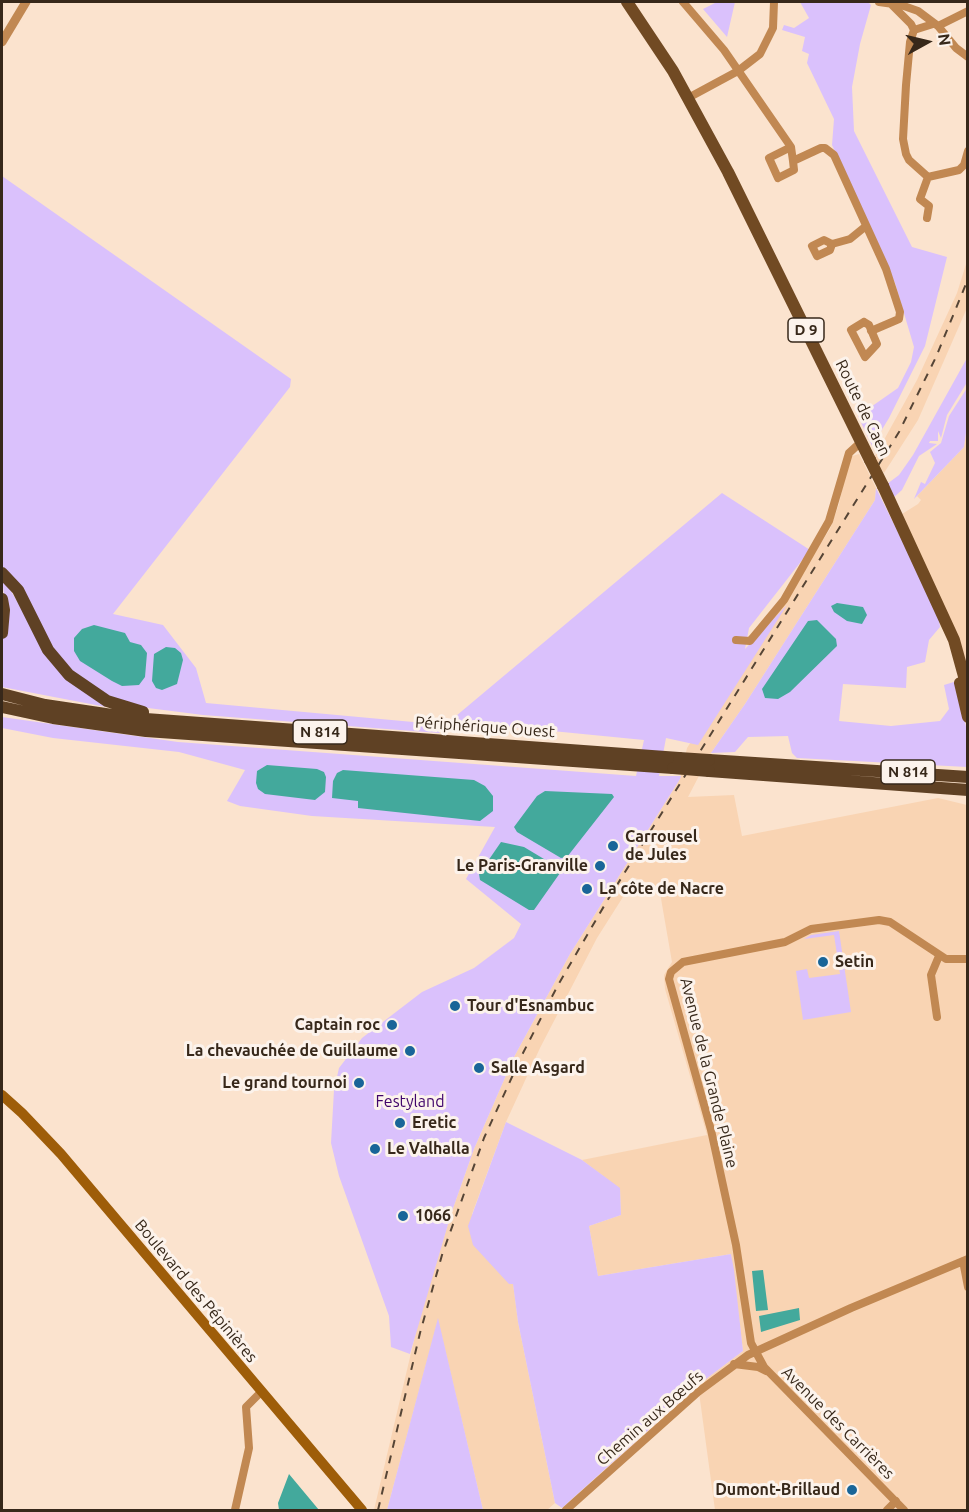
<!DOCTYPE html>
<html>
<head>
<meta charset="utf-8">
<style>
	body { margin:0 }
	#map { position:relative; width:969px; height:1512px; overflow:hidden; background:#fbe3ce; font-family:Ubuntu,sans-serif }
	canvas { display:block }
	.frame { position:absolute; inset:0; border:3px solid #37281a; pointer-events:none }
	.north { position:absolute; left:897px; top:12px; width:60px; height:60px; -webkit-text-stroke:4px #fcf3ec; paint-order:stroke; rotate:82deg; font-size:16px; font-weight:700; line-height:24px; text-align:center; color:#37281a }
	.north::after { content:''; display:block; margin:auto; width:21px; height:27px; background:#37281a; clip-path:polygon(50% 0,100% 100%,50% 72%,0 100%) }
</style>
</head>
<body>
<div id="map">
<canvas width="969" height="1512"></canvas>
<div class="frame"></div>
<div class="north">N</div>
</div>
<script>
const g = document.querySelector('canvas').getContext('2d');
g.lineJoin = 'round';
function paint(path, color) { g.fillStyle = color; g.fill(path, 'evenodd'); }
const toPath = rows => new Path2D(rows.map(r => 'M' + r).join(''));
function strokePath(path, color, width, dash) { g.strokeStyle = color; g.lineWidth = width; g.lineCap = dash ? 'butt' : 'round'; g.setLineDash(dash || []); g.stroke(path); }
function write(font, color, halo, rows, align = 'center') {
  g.font = font + ' Ubuntu,sans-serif'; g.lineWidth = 6; g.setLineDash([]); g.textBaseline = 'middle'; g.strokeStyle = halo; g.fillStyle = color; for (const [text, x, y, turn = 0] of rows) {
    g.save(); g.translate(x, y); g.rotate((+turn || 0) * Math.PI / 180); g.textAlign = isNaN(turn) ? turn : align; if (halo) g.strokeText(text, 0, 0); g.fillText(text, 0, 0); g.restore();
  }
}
const built = toPath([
	[967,261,967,308,918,420,884,473,874,458,917,380,957,293],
	[967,426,967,678,902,514,918,504,921,500,917,496,964,447],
	[859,454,876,488,875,500,745,704,711,753,688,797,734,795,742,836,938,798,967,805,967,1510,715,1510,698,1385,743,1351,731,1254,598,1276,589,1226,621,1215,620,1189,582,1160,707,1135,665,989,664,975,672,962,659,887,635,878,597,938,540,1048,506,1122,472,1214,513,1283,518,1322,555,1503,547,1510,483,1510,438,1320,387,1510,374,1510,419,1319,451,1214,474,1149,514,1057,570,954,680,779,687,748,830,529,839,504,849,457]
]);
const green = toPath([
	[717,2,735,2,727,37,703,9],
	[800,2,868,2,871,5,860,44,852,87,854,131,912,247,947,257,925,346,889,418,872,446,858,416,898,388,911,362,914,347,895,283,832,145,834,119,807,63,809,54,802,51,805,37,782,30,784,25,794,28,809,18],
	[2,176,291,379,290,387,113,614,163,625,196,668,206,703,435,724,450,721,722,493,810,550,749,628,745,649,787,605,698,745,666,738,659,776,681,776,680,779,570,954,514,1057,474,1149,451,1214,410,1354,391,1347,389,1316,339,1176,331,1143,334,1090,339,1068,362,1038,422,992,474,968,514,938,521,924,466,879,495,827,312,816,240,806,227,801,245,770,179,752,53,738,2,728,2,717,178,742,636,776,644,740,450,721,439,733,203,715,148,708,106,697,89,687,56,656,2,568],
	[967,358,966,384,947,415,941,438,938,431,938,441,930,441,929,443,937,444,919,456,902,490,894,497,887,484,899,475,913,455],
	[967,388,967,426,964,447,914,499,921,482,925,484,935,463,930,452,941,443,949,416],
	[876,488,938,613,940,627,929,640,925,662,907,667,906,688,843,684,839,721,891,726,940,721,949,709,944,685,957,681,967,732,967,767,797,758,792,753,788,736,748,737,735,752,711,753,745,704,875,500],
	[2,576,36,633,106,707,2,687,2,640,7,626],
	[839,931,851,1012,803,1020,796,971,807,969,809,978,840,974,834,935,804,939,811,935],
	[506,1122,582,1160,620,1188,621,1215,589,1226,598,1276,731,1254,734,1270,743,1351,698,1385,562,1508,555,1503,518,1322,513,1284,509,1284,473,1245,468,1226],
	[438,1318,483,1510,387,1510,391,1495]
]);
const water = toPath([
	[837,603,863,607,867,615,862,624,847,621,834,612,831,606],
	[817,620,836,639,837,646,790,692,778,699,765,698,762,689,808,621],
	[94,625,125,633,130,642,141,645,147,653,145,677,139,685,122,686,112,681,80,661,74,651,74,638,82,629],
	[166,647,175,648,181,653,183,660,177,684,162,690,156,688,152,681,154,654],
	[267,765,317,769,324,772,326,777,325,792,315,800,265,794,258,789,256,783,257,771],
	[343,770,474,780,485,786,493,796,493,811,480,821,358,808,358,801,332,798,333,781,337,773],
	[545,791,612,794,614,797,567,857,561,858,517,832,514,827,537,796],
	[501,842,524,847,559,868,560,873,534,910,529,910,480,880,479,874],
	[763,1270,768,1310,756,1311,752,1271],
	[799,1308,800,1320,761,1332,759,1316],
	[289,1474,319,1510,279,1510,278,1503]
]);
const minor = toPath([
	[683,2,724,50,791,147,793,161,821,148,825,148,834,155,886,269,900,312,899,319,871,331],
	[879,2,901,5,918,11,938,26,956,48,968,57],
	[889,2,911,24,914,30],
	[938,26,968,11],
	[914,30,910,42,906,85,903,139,906,154,909,160,928,177,959,170,964,165,968,151],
	[914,30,933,24],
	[688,98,738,71,760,54,773,28,774,2],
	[791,147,769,158,778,178,794,170,793,161],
	[927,218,929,206,920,199,928,177],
	[832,244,824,240,812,246,817,256,830,250,832,244,850,239,866,226],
	[864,322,869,325,877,344,865,357,851,330,864,322],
	[736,640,750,641,784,600,829,521,849,453,861,442],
	[937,1017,931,975,939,956],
	[963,1261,968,1287],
	[734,1364,758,1367,766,1371],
	[235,1510,249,1448,246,1407,261,1392],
	[566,1510,698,1392,748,1355,851,1308,968,1259],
	[887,1510,896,1501],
	[904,1510,764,1367,751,1343,736,1245,711,1130,669,979,671,972,683,962,785,942,811,929,879,920,890,922,946,959,968,959]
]);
const tertiary = toPath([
	[2,42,26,2]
]);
const secondary = toPath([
	[2,1095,22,1113,61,1154,362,1510]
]);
const primary = toPath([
	[627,2,673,71,728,172,870,460],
	[883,486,954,640,968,691],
	[960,683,968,717]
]);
const trunk = toPath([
	[2,573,18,590,48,650,69,675,107,701,143,712],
	[2,599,4,610,2,633],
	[2,694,45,705,132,718,679,758],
	[2,707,53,718,146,731,673,768],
	[709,760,968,777],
	[709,771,968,790]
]);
const rail = toPath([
	[378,1510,420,1333,442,1255,484,1138,523,1053,558,985,607,901,899,432,936,357,968,279]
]);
const primaryBridge = toPath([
	[870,460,883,486]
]);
const trunkBridge = toPath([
	[679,758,709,760],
	[673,768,709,771]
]);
const markers = [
	[613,846,6,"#196598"],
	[600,866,6,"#196598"],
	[587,889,6,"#196598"],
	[823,962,6,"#196598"],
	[455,1006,6,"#196598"],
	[392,1025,6,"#196598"],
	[410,1051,6,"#196598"],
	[479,1068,6,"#196598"],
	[359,1083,6,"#196598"],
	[400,1123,6,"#196598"],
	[375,1149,6,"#196598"],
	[403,1216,6,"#196598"],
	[852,1490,6,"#196598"]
];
const shields = [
	[806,330,36],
	[320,732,54],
	[908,772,54]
];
const shieldNames = [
	["D 9",806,330],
	["N 814",320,732],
	["N 814",908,772]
];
const streetNames = [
	["Route de Caen",863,408,64],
	["Périphérique Ouest",485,727,4],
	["Avenue de la Grande Plaine",709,1073,76],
	["Boulevard des Pépinières",196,1291,50],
	["Chemin aux Bœufs",650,1418,-41],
	["Avenue des Carrières",838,1423,45]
];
const poiNames = [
	["Carrousel",625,837],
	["de Jules",625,855],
	["Le Paris-Granville",588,866,"right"],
	["La côte de Nacre",599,889],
	["Setin",835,962],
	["Tour d'Esnambuc",467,1006],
	["Captain roc",380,1025,"right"],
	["La chevauchée de Guillaume",398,1051,"right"],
	["Salle Asgard",491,1068],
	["Le grand tournoi",347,1083,"right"],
	["Eretic",412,1123],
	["Le Valhalla",387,1149],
	["1066",415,1216],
	["Dumont-Brillaud",840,1490,"right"]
];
const parkNames = [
	["Festyland",410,1102]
];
paint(built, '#f9d4b3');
paint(green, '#dac1fc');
paint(water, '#43a99c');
strokePath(minor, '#c18852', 8);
strokePath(tertiary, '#c18852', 9);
strokePath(secondary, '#9e5d09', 10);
strokePath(primary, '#714a23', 12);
strokePath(trunk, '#5f4124', 12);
strokePath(rail, '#564536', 2, [8, 8]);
strokePath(primaryBridge, '#714a23', 12);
strokePath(trunkBridge, '#5f4124', 12);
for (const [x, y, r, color] of markers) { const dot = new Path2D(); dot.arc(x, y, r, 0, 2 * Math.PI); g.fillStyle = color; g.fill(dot); strokePath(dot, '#fcf3ec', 2); }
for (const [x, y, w] of shields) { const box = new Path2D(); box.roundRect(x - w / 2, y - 12, w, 24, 4.5); g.fillStyle = '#fcf3ec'; g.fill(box); strokePath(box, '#37281a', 1.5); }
write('bold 15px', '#37281a', null, shieldNames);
write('16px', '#37281a', '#fcf3ec', streetNames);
write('bold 16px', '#37281a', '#fcf3ec', poiNames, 'left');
write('16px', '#40046a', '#fcf3ec', parkNames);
</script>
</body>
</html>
